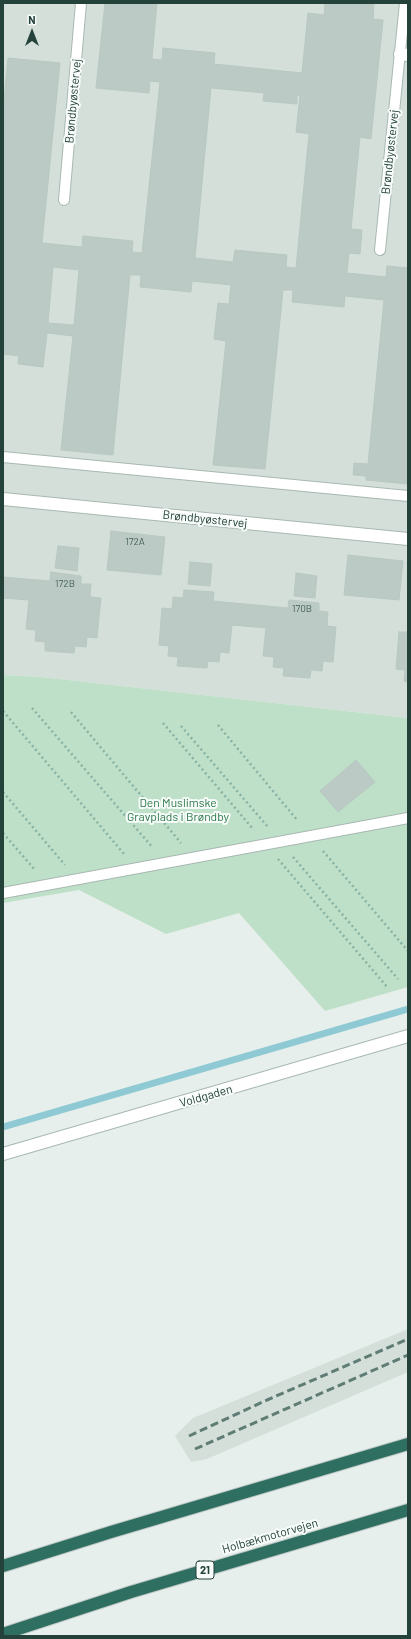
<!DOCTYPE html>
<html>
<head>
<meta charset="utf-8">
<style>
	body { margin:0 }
	#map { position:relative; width:411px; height:1639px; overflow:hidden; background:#e6efeb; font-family:Barlow,sans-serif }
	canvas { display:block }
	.frame { position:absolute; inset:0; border:4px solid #24423a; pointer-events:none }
	.north { position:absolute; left:12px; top:12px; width:40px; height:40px; -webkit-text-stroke:3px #f7fbf9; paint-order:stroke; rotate:0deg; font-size:11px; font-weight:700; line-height:16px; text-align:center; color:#24423a }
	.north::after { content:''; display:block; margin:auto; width:14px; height:18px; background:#24423a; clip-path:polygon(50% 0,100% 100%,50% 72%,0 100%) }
</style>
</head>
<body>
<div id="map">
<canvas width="411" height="1639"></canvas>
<div class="frame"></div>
<div class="north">N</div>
</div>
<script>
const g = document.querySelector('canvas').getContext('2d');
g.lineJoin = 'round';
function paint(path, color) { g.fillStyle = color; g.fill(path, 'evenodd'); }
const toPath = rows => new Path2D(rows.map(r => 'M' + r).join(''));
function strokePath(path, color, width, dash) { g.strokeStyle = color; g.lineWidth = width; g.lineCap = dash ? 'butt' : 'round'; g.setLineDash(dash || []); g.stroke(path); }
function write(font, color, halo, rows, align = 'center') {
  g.font = font + ' Barlow,sans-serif'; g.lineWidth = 4; g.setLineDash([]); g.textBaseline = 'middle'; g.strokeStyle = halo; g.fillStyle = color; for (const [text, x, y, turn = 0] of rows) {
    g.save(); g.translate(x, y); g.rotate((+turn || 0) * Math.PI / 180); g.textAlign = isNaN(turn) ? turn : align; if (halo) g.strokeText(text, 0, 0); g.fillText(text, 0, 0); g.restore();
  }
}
const built = toPath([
	[3,3,408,3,408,718,41,677,3,675],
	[408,1329,408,1372,207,1459,191,1462,175,1436,193,1418]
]);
const green = toPath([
	[3,675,41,677,408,718,408,987,325,1011,239,913,166,934,79,890,3,903]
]);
const stream = toPath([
	[3,1127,408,1009]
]);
const building = toPath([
	[105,3,157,3,152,59,162,60,163,48,215,53,214,64,302,73,308,13,324,15,325,3,374,3,373,19,383,20,371,139,360,137,351,229,362,230,360,254,349,253,347,273,386,277,387,266,408,268,408,484,366,480,366,476,353,475,354,463,368,464,384,300,345,296,344,307,292,302,293,290,283,290,265,469,213,465,226,341,214,339,218,303,229,304,231,285,192,281,191,292,140,287,141,275,130,275,113,455,61,450,73,336,47,333,43,367,18,364,19,356,3,354,3,110,8,58,60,63,42,243,82,247,83,236,133,241,132,252,142,253,160,82,150,81,149,93,96,88,105,3],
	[211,88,264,93,263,101,297,104,297,95,300,96,296,132,309,134,296,268,286,267,287,255,235,250,233,262,195,258,211,88],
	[53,267,79,270,74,325,48,323,53,267],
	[111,531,165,537,161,575,107,570,111,531],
	[58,546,79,548,77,571,55,568,58,546],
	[348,555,403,561,399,600,344,595,348,555],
	[190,562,212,564,210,586,188,584,190,562],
	[51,572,81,576,81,584,91,584,90,597,101,598,97,638,87,637,86,647,75,646,74,653,45,651,45,642,35,641,36,630,26,629,29,600,3,598,3,577,50,581,51,572],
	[296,573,317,576,315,598,294,596,296,573],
	[184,590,214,592,213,601,288,608,289,600,319,603,319,611,328,612,327,626,336,627,333,662,323,661,322,671,311,670,310,678,283,676,284,668,273,667,274,657,263,656,266,628,232,625,229,653,220,652,219,662,208,661,207,668,177,666,178,657,168,656,169,646,159,645,162,608,172,609,173,597,183,598,184,590],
	[399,632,408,632,408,682,404,681,405,670,396,669,399,632],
	[356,760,375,782,338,812,320,791,356,760]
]);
const path = toPath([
	[32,708,153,848],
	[3,711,124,854],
	[71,712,181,843],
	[163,723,253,829],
	[218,725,298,821],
	[181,726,268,827],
	[3,792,65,865],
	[3,833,35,870],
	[323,851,408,951],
	[293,857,398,979],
	[278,859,388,988]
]);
const service = toPath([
	[64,200,81,3],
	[380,250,405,3],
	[3,457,408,496],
	[3,893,408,818]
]);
const minor = toPath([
	[400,54,408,55],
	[3,499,408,539],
	[3,1154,408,1036]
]);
const motorway = toPath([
	[3,1566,111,1532,408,1444],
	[3,1634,131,1592,408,1510]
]);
const rail = toPath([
	[189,1436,267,1400,408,1339],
	[195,1449,408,1355]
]);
const numberNames = [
	["172A",135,542],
	["172B",65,584],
	["170B",302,609]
];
const shields = [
	[205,1570,18]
];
const shieldNames = [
	["21",205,1570]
];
const streetNames = [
	["Brøndbyøstervej",73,101,-85],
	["Brøndbyøstervej",390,152,-84],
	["Brøndbyøstervej",205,519,6],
	["Voldgaden",206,1096,-16],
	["Holbækmotorvejen",270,1536,-16]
];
const parkNames = [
	["Den Muslimske",178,803],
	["Gravplads i Brøndby",178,817]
];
paint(built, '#d4dfda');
paint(green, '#bfe0c8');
strokePath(stream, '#8ec9d4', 7);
paint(building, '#bbcac4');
strokePath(building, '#b8c9c2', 1);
strokePath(service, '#a8b8b2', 12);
strokePath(minor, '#a8b8b2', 14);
strokePath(motorway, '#c2cac8', 14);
strokePath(path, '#86b3a5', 2.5, [2, 3]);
strokePath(service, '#fff', 10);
strokePath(minor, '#fff', 12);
strokePath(motorway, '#2f6f62', 12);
strokePath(rail, '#5f7d75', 3, [8, 4]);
write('10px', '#4a645c', null, numberNames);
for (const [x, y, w] of shields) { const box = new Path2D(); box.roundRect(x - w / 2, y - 9, w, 18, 3); g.fillStyle = '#f7fbf9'; g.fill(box); strokePath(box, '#24423a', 1); }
write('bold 11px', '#24423a', null, shieldNames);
write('12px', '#24423a', '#f7fbf9', streetNames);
write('12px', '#2d7a4b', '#f7fbf9', parkNames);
</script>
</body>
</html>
